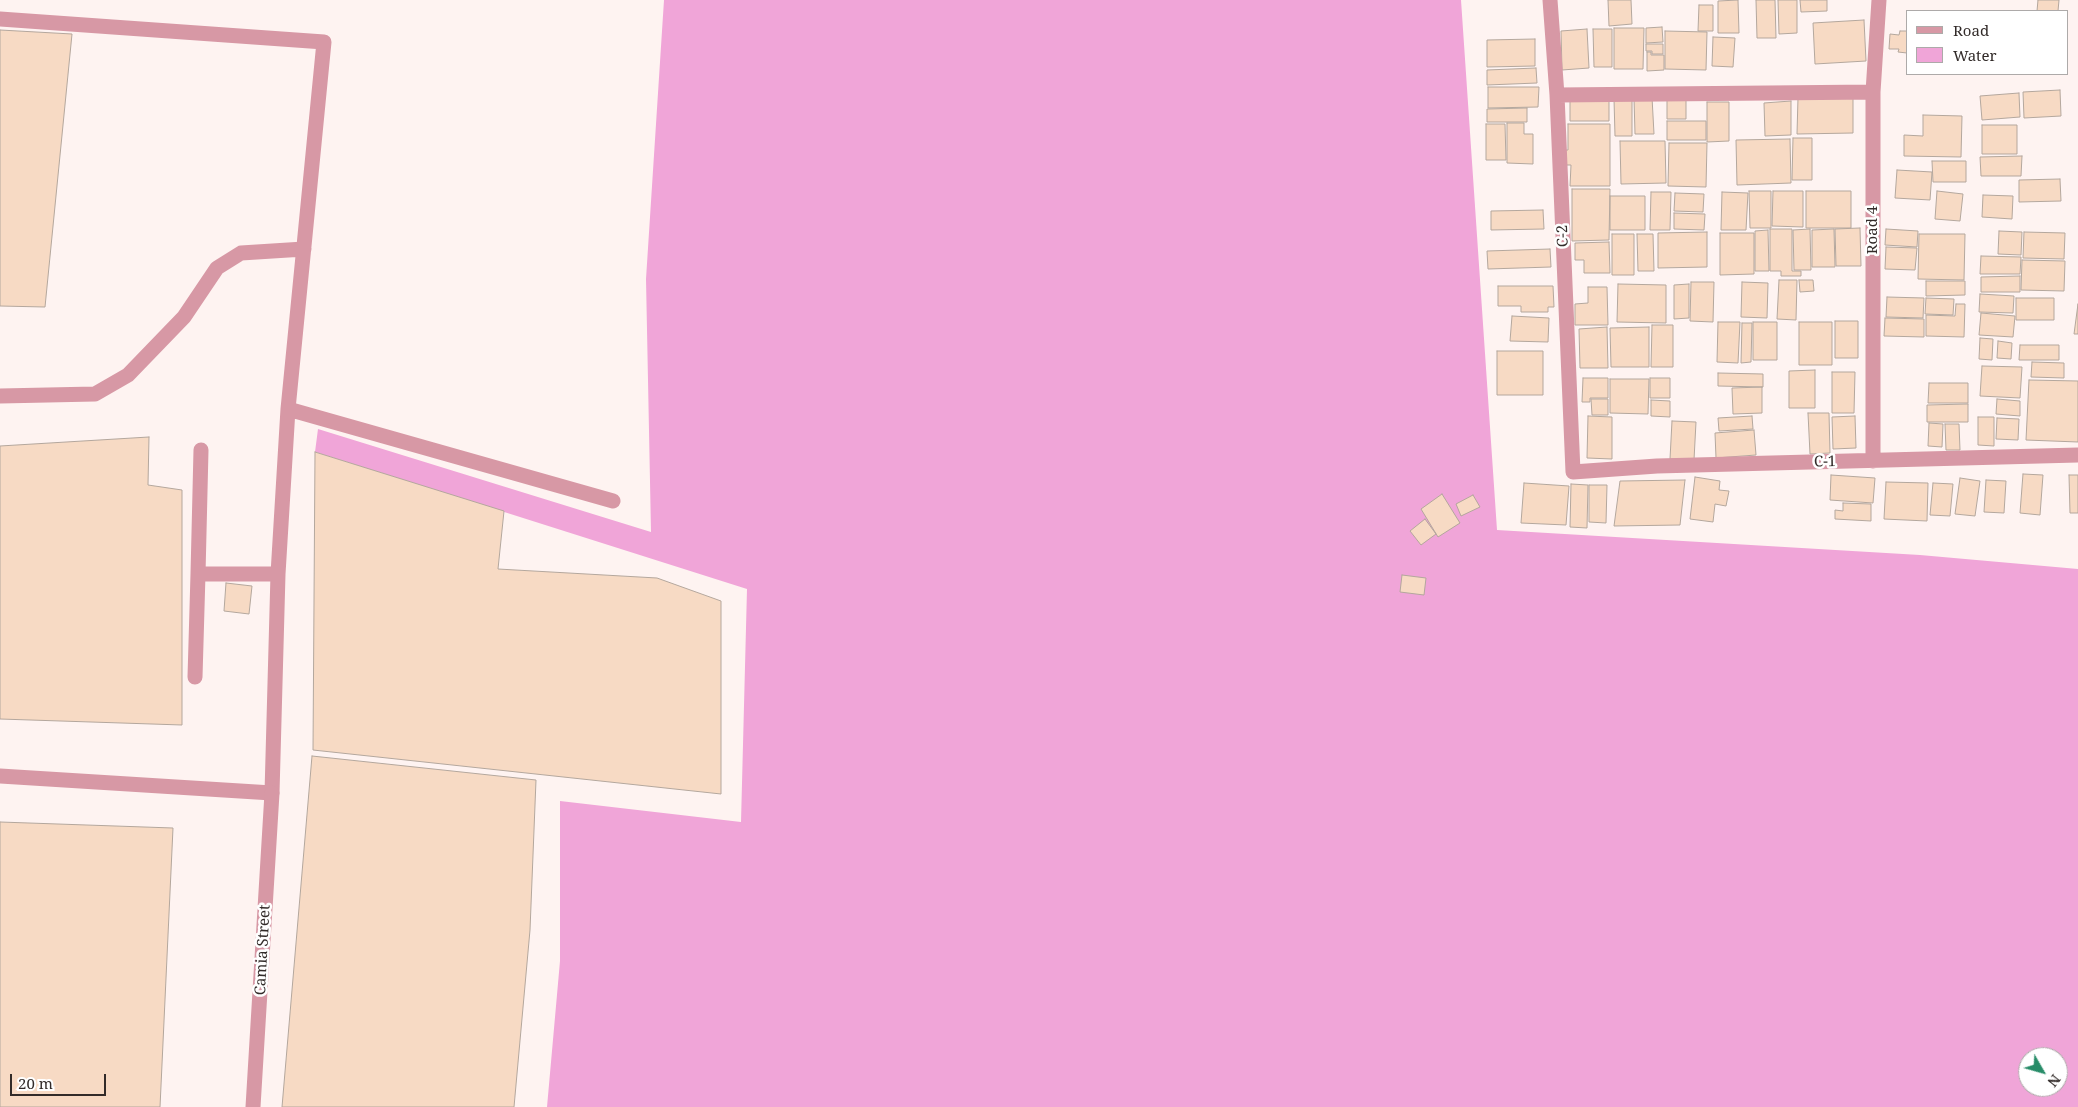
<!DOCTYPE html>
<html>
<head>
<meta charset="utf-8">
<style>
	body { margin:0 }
	#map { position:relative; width:2078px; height:1107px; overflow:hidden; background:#fef3f1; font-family:"Noto Serif",serif }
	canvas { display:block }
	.legend { position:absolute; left:1906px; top:10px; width:162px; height:65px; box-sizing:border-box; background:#fff; border:1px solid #adaaa9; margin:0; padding:6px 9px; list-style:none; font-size:15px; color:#322b29 }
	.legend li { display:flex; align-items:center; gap:10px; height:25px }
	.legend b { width:25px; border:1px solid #adaaa9 }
	.north { position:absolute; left:2018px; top:1047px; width:50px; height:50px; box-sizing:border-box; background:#fff; border:1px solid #adaaa9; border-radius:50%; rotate:128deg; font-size:14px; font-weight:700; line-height:20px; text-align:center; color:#322b29 }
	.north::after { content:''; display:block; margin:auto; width:18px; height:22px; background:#278c68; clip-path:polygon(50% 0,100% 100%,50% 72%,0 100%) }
	.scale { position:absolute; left:10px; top:1074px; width:96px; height:22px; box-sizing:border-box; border:2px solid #322b29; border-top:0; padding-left:6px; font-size:15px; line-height:18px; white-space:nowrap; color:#322b29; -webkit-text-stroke:4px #fff; paint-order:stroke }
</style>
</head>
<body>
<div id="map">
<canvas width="2078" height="1107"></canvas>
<ul class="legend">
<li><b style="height:6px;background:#d798a5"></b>Road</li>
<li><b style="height:14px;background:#f0a5d8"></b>Water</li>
</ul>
<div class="north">N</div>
<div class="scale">20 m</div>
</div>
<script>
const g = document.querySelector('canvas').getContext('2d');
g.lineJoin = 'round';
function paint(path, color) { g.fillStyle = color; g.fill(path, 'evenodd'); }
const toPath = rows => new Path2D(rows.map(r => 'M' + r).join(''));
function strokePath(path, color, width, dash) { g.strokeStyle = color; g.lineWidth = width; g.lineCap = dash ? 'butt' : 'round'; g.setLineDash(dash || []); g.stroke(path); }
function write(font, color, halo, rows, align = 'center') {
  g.font = font + ' "Noto Serif",serif'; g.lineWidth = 5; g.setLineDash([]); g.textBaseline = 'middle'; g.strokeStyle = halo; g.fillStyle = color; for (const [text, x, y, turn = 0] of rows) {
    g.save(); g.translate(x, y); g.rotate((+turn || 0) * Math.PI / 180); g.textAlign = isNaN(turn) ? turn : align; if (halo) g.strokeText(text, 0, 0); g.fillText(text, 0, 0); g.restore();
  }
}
const water = toPath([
	[664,0,1461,0,1497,530,1920,555,2078,569,2078,1107,547,1107,560,961,560,801,741,822,747,589,315,452,318,429,651,532,646,279],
	[2028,1057,2058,1057,2058,1087,2028,1087]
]);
const building = toPath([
	[1608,0,1631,0,1632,24,1609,26,1608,0],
	[1738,0,1739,33,1718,33,1718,1,1738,0],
	[1756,0,1775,0,1776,38,1757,38,1756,0],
	[1778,0,1797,0,1797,33,1779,34,1778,0],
	[1800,0,1827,0,1827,11,1801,12,1800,0],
	[2038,0,2059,0,2058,11,2037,11,2038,0],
	[1699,5,1713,5,1713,31,1698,31,1699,5],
	[1864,20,1866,61,1815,64,1813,23,1864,20],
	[1662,27,1663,42,1646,43,1646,28,1662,27],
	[1614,28,1644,28,1643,69,1614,69,1614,28],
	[1587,29,1589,68,1562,70,1561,31,1587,29],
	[1593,29,1612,29,1612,67,1594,67,1593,29],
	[0,30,72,34,45,307,0,306,0,30],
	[1665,31,1707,32,1706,70,1665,69,1665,31],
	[1900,31,1907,31,1907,53,1898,52,1899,49,1889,49,1890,34,1899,35,1900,31],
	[1713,37,1735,38,1733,67,1712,66,1713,37],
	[1535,39,1535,66,1487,67,1487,40,1535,39],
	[1646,44,1663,44,1663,54,1652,54,1652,51,1646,51,1646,44],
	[1647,52,1651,52,1651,55,1664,55,1664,70,1647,71,1647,52],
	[1536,68,1537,83,1487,85,1487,70,1536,68],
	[1488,87,1539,87,1538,107,1488,108,1488,87],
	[2060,90,2061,116,2024,118,2023,92,2060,90],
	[2019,93,2020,117,1982,120,1980,96,2019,93],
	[1652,97,1654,134,1635,134,1634,98,1652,97],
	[1570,98,1609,98,1609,121,1570,121,1570,98],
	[1798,98,1853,98,1853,133,1797,134,1798,98],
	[1614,99,1632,99,1632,136,1615,136,1614,99],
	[1686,99,1686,119,1667,119,1667,100,1686,99],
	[1791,101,1791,135,1765,136,1764,103,1791,101],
	[1707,102,1729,102,1729,141,1707,142,1707,102],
	[1527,108,1527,122,1487,122,1487,109,1527,108],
	[1923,115,1962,116,1961,157,1904,156,1904,135,1923,136,1923,115],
	[1667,121,1706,121,1706,140,1667,140,1667,121],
	[1507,123,1524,123,1524,134,1533,134,1533,164,1507,163,1507,123],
	[1486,124,1505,124,1506,160,1486,160,1486,124],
	[1568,124,1610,124,1610,186,1570,186,1571,165,1561,165,1562,150,1568,150,1568,124],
	[1982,125,2017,125,2017,154,1982,154,1982,125],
	[1793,138,1812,138,1812,180,1792,180,1793,138],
	[1790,139,1791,183,1737,185,1736,140,1790,139],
	[1620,141,1665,141,1666,183,1621,184,1620,141],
	[1669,143,1707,143,1706,187,1668,186,1669,143],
	[2022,156,2021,176,1981,176,1980,157,2022,156],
	[1932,161,1966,161,1966,182,1933,182,1932,161],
	[1897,170,1932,172,1930,200,1895,198,1897,170],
	[2060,179,2061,201,2019,202,2019,180,2060,179],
	[1572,189,1610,189,1609,240,1572,241,1572,189],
	[1749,191,1771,191,1771,228,1750,228,1749,191],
	[1773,191,1803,191,1803,227,1772,226,1773,191],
	[1806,191,1851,191,1851,228,1806,228,1806,191],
	[1937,191,1963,194,1960,221,1935,219,1937,191],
	[1651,192,1671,192,1670,230,1650,230,1651,192],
	[1722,192,1748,193,1746,230,1721,230,1722,192],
	[1675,193,1704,194,1703,212,1674,211,1675,193],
	[1983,195,2013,196,2012,219,1982,217,1983,195],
	[1610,196,1645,196,1645,230,1610,230,1610,196],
	[1543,210,1544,229,1491,230,1491,211,1543,210],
	[1674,213,1705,214,1704,230,1674,229,1674,213],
	[1860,228,1861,266,1836,266,1835,229,1860,228],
	[1770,229,1792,229,1792,271,1801,271,1801,276,1781,276,1781,271,1770,271,1770,229],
	[1810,229,1811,270,1794,270,1793,230,1810,229],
	[1834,229,1835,267,1812,267,1812,230,1834,229],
	[1886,229,1918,231,1917,247,1885,245,1886,229],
	[1768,230,1769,271,1755,271,1755,231,1768,230],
	[1999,231,2022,232,2021,255,1998,254,1999,231],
	[1707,232,1707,267,1658,268,1658,233,1707,232],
	[2024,232,2065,233,2064,259,2023,258,2024,232],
	[1720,233,1754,233,1754,274,1720,275,1720,233],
	[1612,234,1634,234,1634,275,1612,275,1612,234],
	[1637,234,1653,234,1654,271,1638,271,1637,234],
	[1919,234,1965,234,1964,280,1918,279,1919,234],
	[1609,242,1610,273,1584,273,1584,260,1575,260,1575,243,1609,242],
	[1886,247,1917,248,1915,270,1885,269,1886,247],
	[1550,249,1551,267,1488,269,1487,251,1550,249],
	[1981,256,2021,257,2020,274,1980,274,1981,256],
	[2022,260,2065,261,2064,291,2021,290,2022,260],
	[2020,276,2020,292,1981,292,1981,277,2020,276],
	[1779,280,1797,280,1796,320,1777,319,1779,280],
	[1799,280,1813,280,1814,291,1800,292,1799,280],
	[1926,281,1965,281,1965,295,1926,296,1926,281],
	[1691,282,1714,282,1713,322,1690,321,1691,282],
	[1742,282,1768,283,1767,318,1741,317,1742,282],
	[1618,284,1666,285,1666,323,1617,322,1618,284],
	[1689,284,1689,318,1674,319,1674,285,1689,284],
	[1498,286,1553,286,1554,307,1548,307,1548,312,1521,312,1521,306,1498,306,1498,286],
	[1588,287,1607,287,1608,325,1575,325,1575,304,1588,303,1588,287],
	[1980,294,2014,296,2013,313,1979,312,1980,294],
	[1887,297,1924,298,1923,318,1886,317,1887,297],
	[1926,298,1954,299,1953,315,1925,314,1926,298],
	[2016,298,2054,298,2054,320,2016,320,2016,298],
	[1956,304,1965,304,1964,337,1926,336,1926,315,1955,316,1956,304],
	[2078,304,2078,334,2074,334,2078,304],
	[1981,313,2015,316,2013,337,1979,335,1981,313],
	[1512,316,1549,318,1548,342,1510,341,1512,316],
	[1885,318,1924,319,1924,337,1884,336,1885,318],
	[1835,321,1858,321,1858,358,1835,358,1835,321],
	[1718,322,1740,322,1738,363,1717,362,1718,322],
	[1753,322,1777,322,1777,360,1753,360,1753,322],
	[1799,322,1832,322,1832,365,1799,365,1799,322],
	[1742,323,1752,323,1751,362,1741,363,1742,323],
	[1652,325,1673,325,1673,367,1651,367,1652,325],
	[1607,327,1608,368,1580,368,1579,329,1607,327],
	[1649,327,1649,367,1611,367,1610,328,1649,327],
	[1980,338,1993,339,1992,360,1979,359,1980,338],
	[1998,341,2012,343,2011,359,1997,358,1998,341],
	[2020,345,2059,345,2059,360,2019,360,2020,345],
	[1497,351,1543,351,1543,395,1497,395,1497,351],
	[2032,362,2064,363,2064,378,2031,377,2032,362],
	[1982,366,2022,367,2020,398,1980,396,1982,366],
	[1815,370,1815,408,1789,408,1789,371,1815,370],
	[1832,372,1855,372,1854,413,1832,413,1832,372],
	[1718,373,1763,374,1763,387,1718,386,1718,373],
	[1583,378,1608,378,1608,398,1590,398,1590,402,1582,402,1583,378],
	[1650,378,1670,378,1670,398,1650,398,1650,378],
	[1610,379,1649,379,1648,414,1610,413,1610,379],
	[2029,380,2078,381,2078,442,2026,440,2029,380],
	[1929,383,1968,383,1968,403,1928,403,1929,383],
	[1762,387,1762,413,1733,414,1732,388,1762,387],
	[1591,399,1608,399,1608,415,1592,415,1591,399],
	[1997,399,2020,401,2020,416,1996,414,1997,399],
	[1651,400,1670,401,1670,417,1651,416,1651,400],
	[1968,404,1968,422,1927,422,1927,405,1968,404],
	[1808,413,1829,413,1830,453,1810,454,1808,413],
	[1588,416,1612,417,1612,459,1587,458,1588,416],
	[1752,416,1753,429,1719,431,1718,418,1752,416],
	[1855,416,1856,448,1833,449,1832,417,1855,416],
	[1978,417,1994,417,1994,446,1978,445,1978,417],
	[1997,418,2019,419,2018,440,1996,439,1997,418],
	[1672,421,1696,422,1694,460,1670,459,1672,421],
	[1929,423,1943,424,1942,447,1928,446,1929,423],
	[1945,424,1959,424,1960,450,1946,450,1945,424],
	[1754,430,1756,455,1716,458,1715,433,1754,430],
	[149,437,148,485,182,490,182,725,0,719,0,446,149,437],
	[315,452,504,511,498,569,657,578,721,601,721,794,313,750,315,452],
	[2023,474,2043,475,2040,515,2020,513,2023,474],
	[1831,475,1875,478,1873,503,1830,500,1831,475],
	[2069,475,2078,475,2078,513,2070,513,2069,475],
	[1695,477,1720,481,1719,490,1729,491,1726,506,1715,504,1713,522,1690,519,1695,477],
	[1960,478,1980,481,1975,516,1955,514,1960,478],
	[1685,480,1680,525,1614,526,1620,481,1685,480],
	[1986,480,2006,481,2004,513,1984,512,1986,480],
	[1886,482,1928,483,1927,521,1884,519,1886,482],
	[1524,483,1569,486,1566,525,1521,523,1524,483],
	[1933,483,1953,484,1950,516,1930,515,1933,483],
	[1571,484,1588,485,1587,528,1570,527,1571,484],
	[1589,485,1607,485,1606,523,1589,522,1589,485],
	[1442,494,1460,523,1438,537,1421,509,1442,494],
	[1473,495,1480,507,1461,516,1456,504,1473,495],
	[1843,503,1871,504,1871,521,1835,519,1835,510,1843,511,1843,503],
	[1425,519,1436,534,1421,545,1410,531,1425,519],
	[1402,575,1426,578,1424,595,1400,592,1402,575],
	[226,583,252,586,249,614,224,611,226,583],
	[312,756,536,780,530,930,514,1107,282,1107,312,756],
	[0,822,173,828,160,1107,0,1107,0,822]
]);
const lane = toPath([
	[0,19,324,42,288,409,278,574,272,793,0,776],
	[0,396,95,394,128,375,184,317,217,268,241,253,304,249],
	[288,409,613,501],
	[201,450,198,574,278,574],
	[195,677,198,574]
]);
const street = toPath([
	[1550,0,1557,95,1573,472,1657,466,2078,455],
	[1557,95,1873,92],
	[1873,461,1873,92,1879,0],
	[253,1107,272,793]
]);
const streetNames = [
	["Road 4",1873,230,-90],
	["C-2",1563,236,-92],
	["C-1",1825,462,-1],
	["Camia Street",263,950,-87]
];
paint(water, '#f0a5d8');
paint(building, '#f7dac4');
strokePath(building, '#b4a79d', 1);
strokePath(lane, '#d798a5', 15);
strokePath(street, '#d798a5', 15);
write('15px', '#322b29', '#fff', streetNames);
</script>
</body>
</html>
